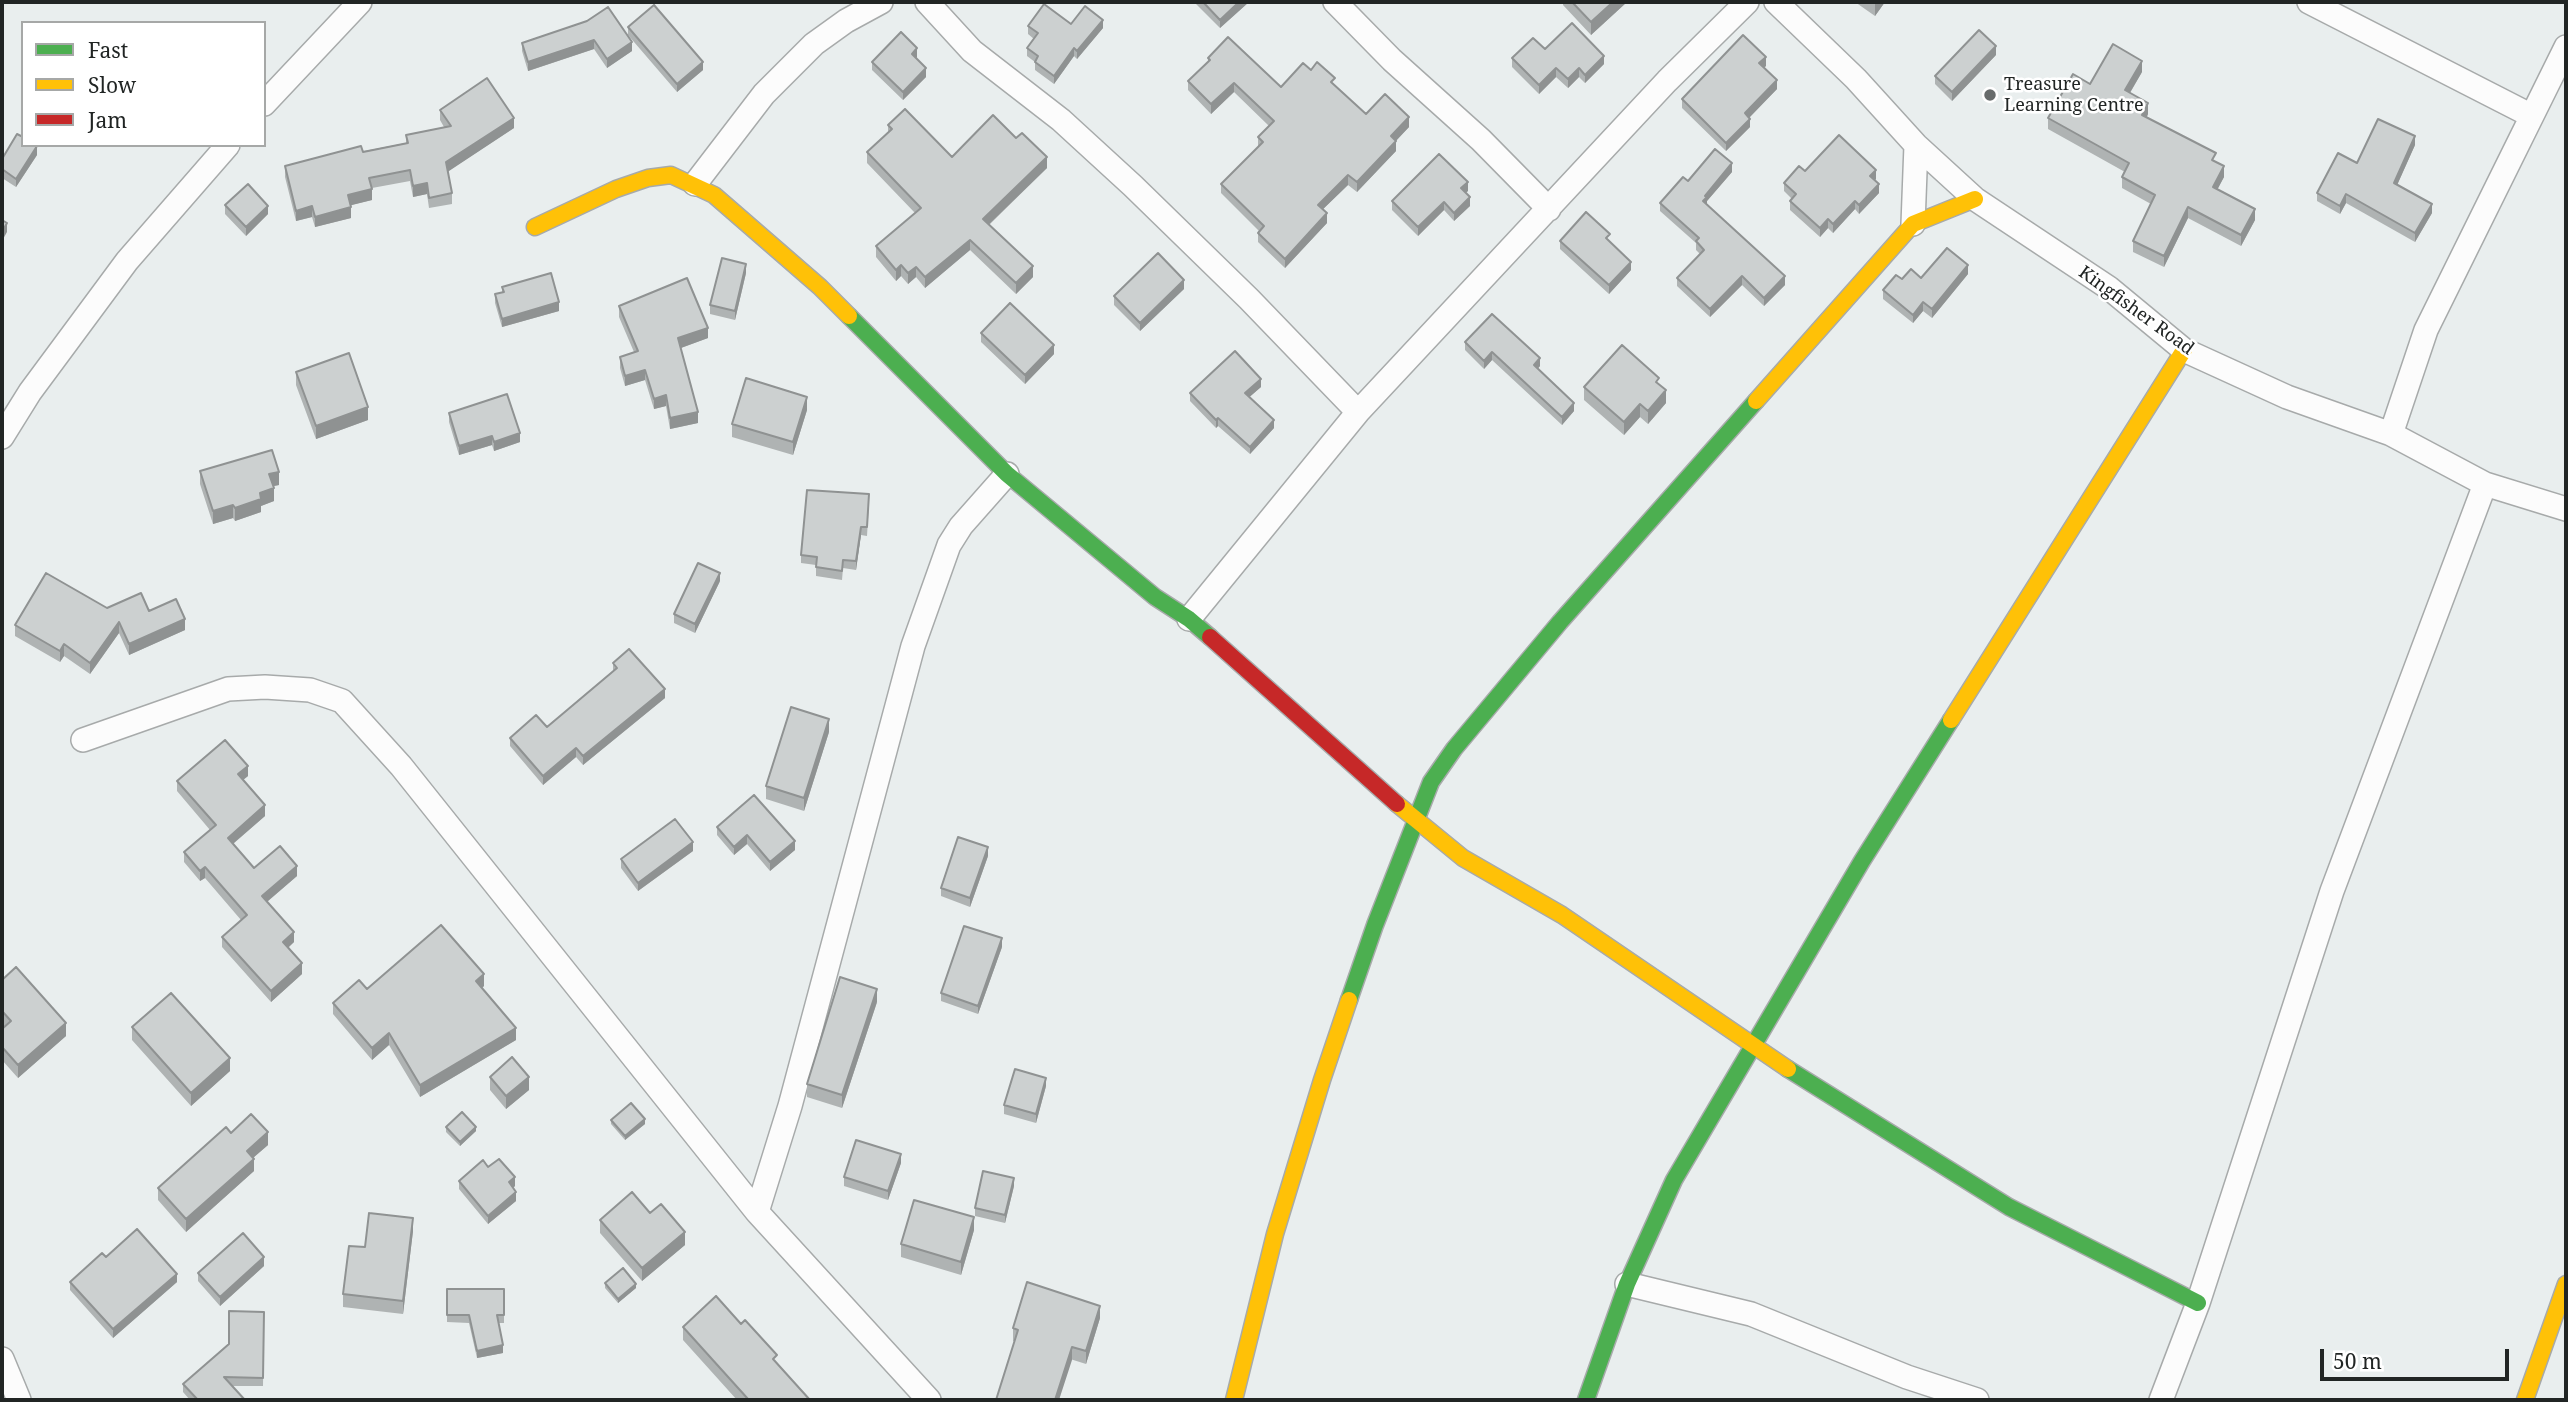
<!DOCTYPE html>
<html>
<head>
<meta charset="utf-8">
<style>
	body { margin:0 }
	#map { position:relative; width:2568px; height:1402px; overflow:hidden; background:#e9eeee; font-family:"Noto Serif",serif }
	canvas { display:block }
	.frame { position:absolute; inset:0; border:4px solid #212524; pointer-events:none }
	.legend { position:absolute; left:21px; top:21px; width:245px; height:126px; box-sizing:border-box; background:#fff; border:2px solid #a6a8a7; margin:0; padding:9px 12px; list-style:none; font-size:21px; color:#212524 }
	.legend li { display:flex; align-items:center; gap:14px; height:35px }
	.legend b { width:35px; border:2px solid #a6a8a7 }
	.scale { position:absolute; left:2320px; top:1349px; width:189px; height:32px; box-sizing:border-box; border:4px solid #212524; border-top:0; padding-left:9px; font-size:21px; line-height:24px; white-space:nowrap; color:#212524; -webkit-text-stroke:5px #fff; paint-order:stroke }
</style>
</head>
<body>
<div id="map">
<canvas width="2568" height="1402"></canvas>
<div class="frame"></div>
<ul class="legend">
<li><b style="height:9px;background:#4caf50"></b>Fast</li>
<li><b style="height:9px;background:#ffc107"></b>Slow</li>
<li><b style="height:9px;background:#c62828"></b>Jam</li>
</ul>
<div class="scale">50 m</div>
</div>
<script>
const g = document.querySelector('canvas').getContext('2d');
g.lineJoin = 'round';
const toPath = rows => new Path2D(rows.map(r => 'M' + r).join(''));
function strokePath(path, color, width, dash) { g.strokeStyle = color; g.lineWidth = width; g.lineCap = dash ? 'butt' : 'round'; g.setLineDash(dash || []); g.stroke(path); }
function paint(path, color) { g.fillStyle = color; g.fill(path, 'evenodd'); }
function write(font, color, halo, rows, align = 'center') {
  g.font = font + ' "Noto Serif",serif'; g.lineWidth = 5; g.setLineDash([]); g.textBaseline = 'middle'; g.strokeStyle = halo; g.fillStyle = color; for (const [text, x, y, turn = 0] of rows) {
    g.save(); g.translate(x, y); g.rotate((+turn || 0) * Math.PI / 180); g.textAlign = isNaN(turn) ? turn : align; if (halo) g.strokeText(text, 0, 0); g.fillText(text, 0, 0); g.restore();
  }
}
const street = toPath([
	[927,2,972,51,1061,120,1133,186,1249,299,1358,412],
	[1335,2,1392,60,1481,140,1549,209],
	[1776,2,1856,79,1916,145,1975,199,2109,288,2184,350,2287,397,2391,434,2485,484,2566,509],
	[2309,2,2530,115],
	[264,104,360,2],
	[695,184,764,94,814,44,846,21,881,2],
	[1913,224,1916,145],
	[2391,434,2426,330,2566,47],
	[2,437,30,392,127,261,228,145],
	[1189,619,1358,412,1667,81,1747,2],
	[83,740,228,689,265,687,310,690,342,701,401,766,757,1212,929,1400],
	[757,1212,790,1106,913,646,949,545,961,526,1007,474],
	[1627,1284,1751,1314,1907,1377,1977,1400],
	[2,1359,19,1400],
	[2161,1400,2198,1303,2332,891,2485,484]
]);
const fast = toPath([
	[849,316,1007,474,1155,597,1189,619,1210,637],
	[1349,1000,1375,925,1431,782,1454,749,1560,622,1756,401],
	[1788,1069,2009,1207,2198,1303],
	[1586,1400,1627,1284,1674,1180,1862,861,1951,720]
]);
const slow = toPath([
	[535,227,616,189,648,178,671,175,714,195,820,287,849,316],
	[1756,401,1913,224,1975,199],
	[1951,720,2184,350],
	[1397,804,1463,858,1562,915,1788,1069],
	[1234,1400,1275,1234,1322,1080,1349,1000],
	[2525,1400,2566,1284]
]);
const jam = toPath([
	[1210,637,1397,804]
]);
const wall = toPath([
	[1194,2,1249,2,1220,28],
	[1563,2,1627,2,1591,35,1563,5],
	[1855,2,1885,2,1875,16],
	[587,21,632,51,607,68,594,49,528,71,522,51,522,43],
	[1071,24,1103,28,1077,59,1074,56,1054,84,1035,70,1035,62,1027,56,1027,48,1034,39,1028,34,1028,26],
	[628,27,703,70,677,92,628,35],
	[1545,49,1604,64,1585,83,1579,77,1568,88,1556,77,1539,94,1512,67,1512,58],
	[1996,55,1952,101,1935,84,1935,76],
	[917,57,916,58,926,77,903,100,872,70,872,62],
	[1208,58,1281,87,1311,70,1335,85,1366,114,1409,127,1396,141,1396,151,1357,192,1348,185,1323,209,1327,223,1285,268,1258,242,1258,233,1259,231,1221,193,1221,184,1258,147,1258,137,1269,126,1234,92,1211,114,1188,90,1188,81,1208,62],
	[1766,66,1764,68,1777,89,1749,118,1750,127,1726,151,1682,108,1682,99],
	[2142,72,2130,93,2148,114,2147,117,2216,162,2224,177,2217,189,2255,220,2241,246,2188,218,2164,267,2133,252,2133,241,2151,204,2122,188,2122,177,2125,172,2048,129,2048,118],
	[440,110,514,128,448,171,452,193,452,204,429,208,427,194,413,197,410,181,372,188,372,200,351,205,351,218,315,227,312,217,296,221,285,177,285,166,406,143,406,135,444,127,440,120],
	[888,125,952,157,1047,168,989,225,1033,277,1016,294,970,250,925,288,916,277,908,284,901,276,896,281,876,257,876,246,915,213,867,163,867,152,888,132],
	[2415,145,2397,185,2432,213,2415,242,2346,203,2340,214,2317,201,2317,193,2357,163],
	[37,155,16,187,2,178,2,159],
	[1805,171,1876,179,1875,180,1879,193,1859,214,1855,209,1833,233,1828,228,1820,237,1790,210,1790,201,1792,199,1784,191,1784,183],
	[1732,172,1707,201,1707,205,1785,285,1764,306,1742,285,1710,317,1677,286,1677,278,1700,254,1696,250,1696,243,1660,211,1660,203,1688,181],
	[1468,191,1465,193,1470,206,1454,221,1444,210,1418,236,1392,210,1392,201],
	[225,205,268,214,246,236,225,214],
	[1560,241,1631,270,1609,294,1560,249],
	[746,273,735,320,710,314,710,305],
	[1968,274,1932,318,1923,311,1913,323,1883,299,1883,290,1902,279],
	[502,287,559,311,502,327,495,303,495,294,502,293],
	[1184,289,1140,331,1114,305,1114,296],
	[619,306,708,338,681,348,698,423,670,429,666,406,654,409,645,380,625,386,620,368,620,357,634,352,619,317],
	[981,333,1054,354,1025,384,981,342],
	[1465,342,1540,366,1538,368,1574,411,1562,425,1492,360,1484,369,1465,350],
	[296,372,368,420,316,439,296,385],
	[1659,385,1666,403,1648,424,1640,417,1624,435,1584,400,1584,387],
	[1261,387,1249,397,1274,428,1250,454,1218,426,1216,428,1190,401,1190,393],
	[807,410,793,455,732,437,732,424],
	[449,413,520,442,494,451,492,445,459,455,449,422],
	[200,471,279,485,273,486,274,501,261,506,261,512,235,521,233,518,213,524,200,484],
	[869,502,867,536,861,535,856,570,843,568,842,580,816,576,816,565,801,563,801,555],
	[720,581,695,633,674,623,674,614],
	[107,608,149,611,185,630,129,655,119,633,90,674,64,656,60,662,15,636,15,625],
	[613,663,665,698,583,765,576,757,543,785,510,746,510,738,547,727,613,671],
	[829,732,804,811,766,799,766,786],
	[248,776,243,780,265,816,233,844,254,868,297,876,267,902,294,942,288,948,302,974,271,1002,222,947,222,937,241,920,205,878,200,881,184,862,184,852,210,830,177,791,177,781],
	[717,827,795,850,770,871,747,844,734,855,717,835],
	[693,851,638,891,621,868,621,859],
	[988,856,970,907,941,896,941,888],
	[1002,947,978,1014,941,1001,941,993],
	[2,980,66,1036,18,1078,2,1060,2,1029,4,1027,2,1024],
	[484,986,482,988,516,1040,420,1097,389,1045,372,1060,333,1014,333,1003,367,989],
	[877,1002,842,1108,807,1097,807,1084],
	[132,1027,230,1071,191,1106,132,1040],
	[490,1077,529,1090,506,1109,490,1090],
	[1046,1086,1036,1123,1004,1114,1004,1105],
	[611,1120,645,1124,625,1140,611,1124],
	[446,1127,476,1131,460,1146,446,1132],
	[231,1133,268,1145,253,1158,254,1171,186,1232,158,1200,158,1188],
	[901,1163,888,1200,844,1186,844,1177],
	[488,1167,515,1186,513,1188,516,1201,488,1224,459,1189,459,1181],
	[1014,1186,1005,1223,975,1216,975,1208],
	[650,1213,685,1245,642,1281,600,1233,600,1220],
	[974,1230,961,1275,901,1257,901,1244],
	[413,1231,403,1314,343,1307,343,1294,365,1247],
	[106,1257,177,1282,113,1338,70,1290,70,1282],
	[264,1266,220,1306,198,1281,198,1273],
	[605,1283,636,1288,618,1303,605,1288],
	[447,1289,504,1289,504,1323,498,1323,503,1353,477,1358,469,1323,447,1322],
	[264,1312,263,1386,232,1386,245,1400,190,1400,183,1392,183,1384],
	[1100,1318,1086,1364,1013,1341,1013,1328],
	[683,1327,777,1363,810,1400,737,1400,683,1340]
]);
const shadedWall = toPath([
	[1239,2,1249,2,1220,28,1220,20],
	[1613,2,1627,2,1591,35,1591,22],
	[1875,2,1885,2,1875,16],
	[1103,20,1103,28,1077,59,1077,51],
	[594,40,594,49,528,71,528,62],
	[632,42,632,51,607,68,607,59],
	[1996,46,1996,55,1952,101,1952,92],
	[917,48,917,57,912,63,912,54],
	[1074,48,1074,56,1054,84,1054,76],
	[1604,56,1604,64,1585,83,1585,75],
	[1766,57,1766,66,1759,72,1759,63],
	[2142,61,2142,72,2125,101,2125,90],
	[703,62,703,70,677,92,677,84],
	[926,68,926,77,903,100,903,92],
	[1556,68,1556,77,1539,94,1539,85],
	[1579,68,1579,77,1568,88,1568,79],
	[1777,80,1777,89,1745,122,1745,113],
	[1234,83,1234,92,1211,114,1211,104],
	[2148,103,2148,114,2142,126,2142,115],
	[1409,117,1409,127,1391,146,1391,136],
	[514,118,514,128,446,173,446,162],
	[1750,119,1750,127,1726,151,1726,143],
	[2415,136,2415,145,2394,192,2394,183],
	[1396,141,1396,151,1357,192,1357,182],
	[37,146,37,155,16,187,16,179],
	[1047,157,1047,168,983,230,983,219],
	[1732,163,1732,172,1707,201,1707,206,1703,201,1705,196],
	[2224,166,2224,177,2213,198,2213,187],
	[1876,170,1876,179,1870,185,1870,176],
	[1348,175,1348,185,1318,214,1318,205],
	[1468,182,1468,191,1461,197,1461,188],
	[427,183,427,194,413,197,413,186],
	[1879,184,1879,193,1859,214,1859,205],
	[372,189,372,200,348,206,348,195],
	[2346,194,2346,203,2340,214,2340,206],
	[1470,197,1470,206,1454,221,1454,213],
	[1855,201,1855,209,1833,233,1833,224],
	[1444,202,1444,210,1418,236,1418,227],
	[2432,204,2432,213,2415,242,2415,233],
	[268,206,268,214,246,236,246,227],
	[312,206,312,217,296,221,296,211],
	[351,207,351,218,315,227,315,217],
	[2188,207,2188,218,2164,267,2164,256],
	[2255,209,2255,220,2241,246,2241,235],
	[1327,213,1327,223,1285,268,1285,259],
	[1828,219,1828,228,1820,237,1820,228],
	[7,223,7,232,2,241,2,232],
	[970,240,970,250,925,288,925,277],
	[1631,262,1631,270,1609,294,1609,285],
	[746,264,746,273,735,320,735,311],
	[901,265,901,276,896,281,896,270],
	[1968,265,1968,274,1932,318,1932,309],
	[1033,266,1033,277,1016,294,1016,283],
	[916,267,916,277,908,284,908,273],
	[1742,276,1742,285,1710,317,1710,309],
	[1785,276,1785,285,1764,306,1764,298],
	[1184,280,1184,289,1140,331,1140,323],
	[559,302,559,311,502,327,502,319],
	[1923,302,1923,311,1913,323,1913,315],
	[708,328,708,338,678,349,678,338],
	[1054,345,1054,354,1025,384,1025,375],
	[1492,352,1492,360,1484,369,1484,361],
	[1540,358,1540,366,1534,373,1534,365],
	[645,370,645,380,625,386,625,376],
	[1261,379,1261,387,1245,401,1245,393],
	[1666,390,1666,403,1648,424,1648,411],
	[666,395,666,406,654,409,654,399],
	[807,397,807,410,793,455,793,442],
	[1574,403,1574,411,1562,425,1562,417],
	[1640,404,1640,417,1624,435,1624,422],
	[368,407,368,420,316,439,316,426],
	[698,412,698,423,670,429,670,418],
	[1218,418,1218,426,1216,428,1216,420],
	[1274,420,1274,428,1250,454,1250,447],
	[520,433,520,442,494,451,494,442],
	[492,436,492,445,459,455,459,446],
	[279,472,279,485,269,487,269,474],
	[274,488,274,501,261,506,261,512,235,521,235,508,260,493],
	[233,505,233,518,213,524,213,511],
	[861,527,861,535,856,570,856,561],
	[720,573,720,581,695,633,695,624],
	[185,619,185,630,129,655,129,644],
	[119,622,119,633,90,674,90,663],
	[64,644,64,656,60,662,60,651],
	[665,689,665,698,583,765,583,756],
	[829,719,829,732,804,811,804,798],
	[576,748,576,757,543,785,543,776],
	[248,766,248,776,238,784,238,774],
	[265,805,265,816,228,848,228,838],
	[747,835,747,844,734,855,734,847],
	[795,841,795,850,770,871,770,862],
	[693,842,693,851,638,891,638,883],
	[988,847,988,856,970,907,970,898],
	[297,866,297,876,262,906,262,896],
	[205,867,205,878,200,881,200,871],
	[294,932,294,942,283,952,283,942],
	[1002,938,1002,947,978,1014,978,1006],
	[302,963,302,974,271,1002,271,991],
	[484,974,484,986,476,993,476,981],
	[877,989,877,1002,842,1108,842,1095],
	[66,1023,66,1036,18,1078,18,1065],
	[516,1028,516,1040,420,1097,420,1085],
	[389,1033,389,1045,372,1060,372,1048],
	[230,1058,230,1071,191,1106,191,1093],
	[529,1077,529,1090,506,1109,506,1096],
	[1046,1078,1046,1086,1036,1123,1036,1114],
	[645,1119,645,1124,625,1140,625,1136],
	[476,1127,476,1131,460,1146,460,1142],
	[268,1132,268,1145,247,1163,247,1151],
	[901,1154,901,1163,888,1200,888,1191],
	[254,1159,254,1171,186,1232,186,1219],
	[515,1177,515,1186,509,1191,509,1182],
	[1014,1178,1014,1186,1005,1223,1005,1215],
	[516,1192,516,1201,488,1224,488,1216],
	[974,1217,974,1230,961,1275,961,1262],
	[413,1218,413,1231,403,1314,403,1301],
	[685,1232,685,1245,642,1281,642,1268],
	[264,1257,264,1266,220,1306,220,1297],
	[177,1274,177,1282,113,1338,113,1329],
	[636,1284,636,1288,618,1303,618,1299],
	[1100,1306,1100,1318,1086,1364,1086,1351],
	[503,1345,503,1353,477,1358,477,1351],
	[1072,1347,1072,1360,1059,1400,1055,1400]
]);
const building = toPath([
	[1203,2,1239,2,1220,20,1203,2],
	[1572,2,1613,2,1591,22,1572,2],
	[1044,4,1071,24,1085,6,1103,20,1077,51,1074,48,1054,76,1035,62,1038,56,1027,48,1038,33,1028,26,1044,4],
	[654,5,703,62,677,84,628,27,654,5],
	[608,7,632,42,607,59,594,40,528,62,522,43,587,21,608,7],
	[1572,23,1604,56,1585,75,1579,68,1568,79,1556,68,1539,85,1512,58,1533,38,1545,49,1572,23],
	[1979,30,1996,46,1952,92,1935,76,1979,30],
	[901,32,917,48,912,54,926,68,903,92,872,62,901,32],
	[1743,35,1766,57,1759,63,1777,80,1745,113,1750,119,1726,143,1682,99,1743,35],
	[1228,37,1281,87,1303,63,1311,70,1317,62,1335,78,1331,82,1366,114,1385,94,1409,117,1391,136,1396,141,1357,182,1348,175,1318,205,1327,213,1285,259,1258,233,1264,226,1221,184,1263,142,1258,137,1274,121,1234,83,1211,104,1188,81,1210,60,1208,58,1228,37],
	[2113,44,2142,61,2125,90,2148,103,2142,115,2216,153,2212,160,2224,166,2213,187,2255,209,2241,235,2188,207,2164,256,2133,241,2155,195,2122,177,2129,163,2048,118,2073,74,2090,84,2113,44],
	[487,78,514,118,446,162,452,193,429,198,427,183,413,186,410,170,369,178,372,189,348,195,351,207,315,217,312,206,296,211,285,166,361,146,363,152,408,143,406,135,451,126,440,110,487,78],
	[905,109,952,157,993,115,1016,138,1022,133,1047,157,983,219,1033,266,1016,283,970,240,925,277,916,267,908,273,901,265,896,270,876,246,921,208,867,152,892,129,888,125,905,109],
	[2378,119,2415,136,2394,183,2432,204,2415,233,2346,194,2340,206,2317,193,2338,153,2357,163,2378,119],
	[17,134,23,137,23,145,37,146,16,179,2,169,2,159,17,134],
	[1839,135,1876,170,1870,176,1879,184,1859,205,1855,201,1833,224,1828,219,1820,228,1790,201,1796,194,1784,183,1799,166,1805,171,1839,135],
	[1715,149,1732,163,1705,196,1707,197,1703,201,1785,276,1764,298,1742,276,1710,309,1677,278,1704,250,1696,241,1699,238,1660,203,1683,177,1688,181,1715,149],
	[1439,154,1468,182,1461,188,1470,197,1454,213,1444,202,1418,227,1392,201,1439,154],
	[248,184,268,206,246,227,225,205,248,184],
	[1586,212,1610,234,1606,238,1631,262,1609,285,1560,241,1586,212],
	[2,220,7,223,2,232,2,220],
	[1947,248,1968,265,1932,309,1923,302,1913,315,1883,290,1896,275,1902,279,1911,269,1921,278,1947,248],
	[1158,253,1184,280,1140,323,1114,296,1158,253],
	[722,258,746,264,735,311,710,305,722,258],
	[551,273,559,302,502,319,495,294,504,292,502,287,551,273],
	[687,278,708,328,678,338,698,412,670,418,666,395,654,399,645,370,625,376,620,357,638,351,619,306,687,278],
	[1010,303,1054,345,1025,375,981,333,1010,303],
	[1492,314,1540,358,1534,365,1574,403,1562,417,1492,352,1484,361,1465,342,1492,314],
	[1622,345,1659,378,1656,382,1666,390,1648,411,1640,404,1624,422,1584,387,1622,345],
	[1235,351,1261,379,1245,393,1274,420,1250,447,1218,418,1216,420,1190,393,1235,351],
	[349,353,368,407,316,426,296,372,349,353],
	[746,378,807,397,793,442,732,424,746,378],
	[507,394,520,433,494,442,492,436,459,446,449,413,507,394],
	[272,450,279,472,269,474,274,488,260,493,261,499,235,508,233,505,213,511,200,471,272,450],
	[807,490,869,494,867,527,861,527,856,561,843,560,842,571,816,567,817,557,801,555,807,490],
	[698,563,720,573,695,624,674,614,698,563],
	[46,573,107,608,141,593,149,611,176,599,185,619,129,644,119,622,90,663,64,644,60,651,15,625,46,573],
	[629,649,665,689,583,756,576,748,543,776,510,738,536,715,547,727,617,668,613,663,629,649],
	[791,707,829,719,804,798,766,786,791,707],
	[225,740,248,766,238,774,265,805,228,838,254,868,280,846,297,866,262,896,294,932,283,942,302,963,271,991,222,937,247,915,205,867,200,871,184,852,216,825,177,781,225,740],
	[754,795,795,841,770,862,747,835,734,847,717,827,754,795],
	[675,819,693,842,638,883,621,859,675,819],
	[958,837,988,847,970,898,941,888,958,837],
	[441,925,484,974,476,981,516,1028,420,1085,389,1033,372,1048,333,1003,359,980,367,989,441,925],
	[964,926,1002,938,978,1006,941,993,964,926],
	[16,967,66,1023,18,1065,2,1047,2,1029,11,1021,2,1011,2,980,16,967],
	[840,977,877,989,842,1095,807,1084,840,977],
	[171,993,230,1058,191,1093,132,1027,171,993],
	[512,1057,529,1077,506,1096,490,1077,512,1057],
	[1015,1069,1046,1078,1036,1114,1004,1105,1015,1069],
	[631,1103,645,1119,625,1136,611,1120,631,1103],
	[462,1112,476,1127,460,1142,446,1127,462,1112],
	[251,1114,268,1132,247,1151,254,1159,186,1219,158,1188,226,1127,231,1133,251,1114],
	[856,1140,901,1154,888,1191,844,1177,856,1140],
	[499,1159,515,1177,509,1182,516,1192,488,1216,459,1181,483,1160,488,1167,499,1159],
	[983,1171,1014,1178,1005,1215,975,1208,983,1171],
	[632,1192,650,1213,661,1204,685,1232,642,1268,600,1220,632,1192],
	[914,1200,974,1217,961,1262,901,1244,914,1200],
	[369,1213,413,1218,403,1301,343,1294,349,1246,365,1247,369,1213],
	[137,1229,177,1274,113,1329,70,1282,102,1253,106,1257,137,1229],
	[243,1233,264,1257,220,1297,198,1273,243,1233],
	[623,1268,636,1284,618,1299,605,1283,623,1268],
	[1027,1282,1100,1306,1086,1351,1072,1347,1055,1400,996,1400,1018,1330,1013,1328,1027,1282],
	[447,1289,504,1289,504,1315,497,1315,503,1345,477,1351,469,1315,447,1315,447,1289],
	[716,1296,741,1324,745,1320,777,1355,773,1359,810,1400,746,1400,748,1399,683,1327,716,1296],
	[229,1311,264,1312,263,1378,224,1377,245,1400,198,1400,183,1384,229,1344,229,1311]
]);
const markers = [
	[1990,95,7,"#676b6b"]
];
const poiNames = [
	["Treasure",2004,85],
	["Learning Centre",2004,106]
];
const streetNames = [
	["Kingfisher Road",2136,311,36]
];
strokePath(street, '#a7aaaa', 26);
strokePath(fast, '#a7aaaa', 19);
strokePath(slow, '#a7aaaa', 19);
strokePath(jam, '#a7aaaa', 19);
strokePath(street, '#fcfcfc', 23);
strokePath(fast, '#4caf50', 16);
strokePath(slow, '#ffc107', 16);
strokePath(jam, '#c62828', 16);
paint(wall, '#afb3b3');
paint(shadedWall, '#8f9292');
paint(building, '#ccd0d0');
strokePath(building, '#8f9292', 2);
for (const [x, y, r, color] of markers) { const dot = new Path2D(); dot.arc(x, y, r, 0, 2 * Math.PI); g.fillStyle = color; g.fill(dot); strokePath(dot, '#fff', 2.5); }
write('18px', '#212524', '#fff', poiNames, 'left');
write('18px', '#212524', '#fff', streetNames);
</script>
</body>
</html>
